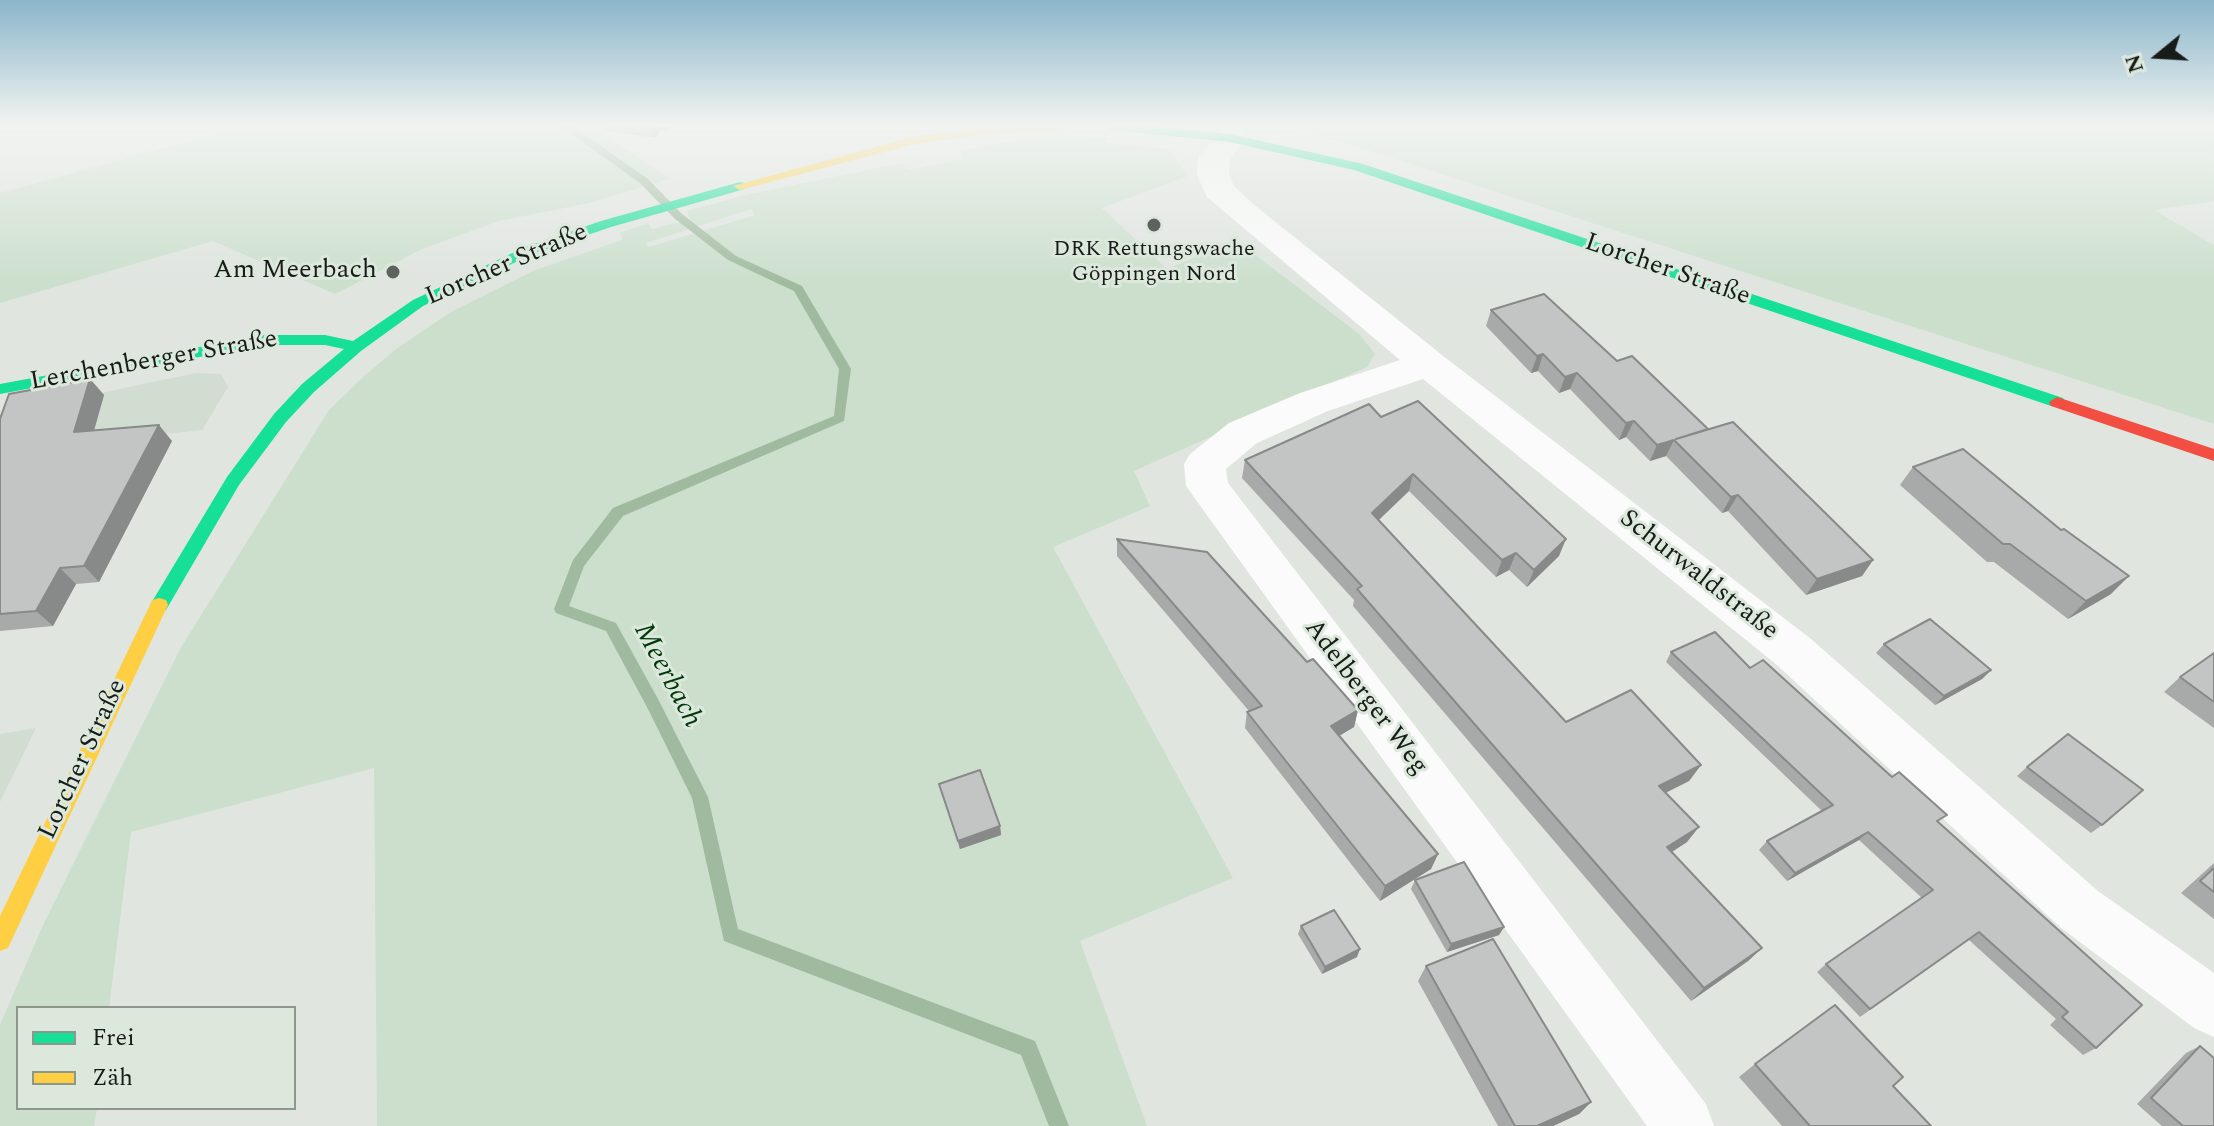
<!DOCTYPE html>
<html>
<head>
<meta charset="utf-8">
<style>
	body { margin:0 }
	#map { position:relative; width:2214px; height:1126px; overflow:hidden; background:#e0e5e0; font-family:Spectral,serif }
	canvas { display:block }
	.legend { position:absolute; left:16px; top:1006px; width:280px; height:104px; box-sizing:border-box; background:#dde8dd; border:2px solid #8e968e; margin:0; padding:10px 14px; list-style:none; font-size:24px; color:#181c18 }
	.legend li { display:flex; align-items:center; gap:16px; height:40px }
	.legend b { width:40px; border:2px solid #8e968e }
	.north { position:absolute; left:2118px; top:16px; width:80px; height:80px; -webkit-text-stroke:6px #dde8dd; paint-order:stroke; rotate:252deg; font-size:22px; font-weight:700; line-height:32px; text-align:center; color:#181c18 }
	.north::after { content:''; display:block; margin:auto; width:28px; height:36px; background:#181c18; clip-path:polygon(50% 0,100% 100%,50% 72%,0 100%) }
</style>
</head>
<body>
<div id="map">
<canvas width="2214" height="1126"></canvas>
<ul class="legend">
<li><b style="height:10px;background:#16e098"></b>Frei</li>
<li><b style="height:10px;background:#ffcf43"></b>Zäh</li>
</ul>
<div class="north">N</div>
</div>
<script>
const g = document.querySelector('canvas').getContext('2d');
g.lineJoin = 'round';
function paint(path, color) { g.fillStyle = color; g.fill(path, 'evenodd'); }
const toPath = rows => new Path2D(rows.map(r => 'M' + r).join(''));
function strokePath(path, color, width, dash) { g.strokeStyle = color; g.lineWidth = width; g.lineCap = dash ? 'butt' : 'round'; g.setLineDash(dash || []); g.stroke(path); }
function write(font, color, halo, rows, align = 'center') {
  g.font = font + ' Spectral,serif'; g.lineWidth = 6; g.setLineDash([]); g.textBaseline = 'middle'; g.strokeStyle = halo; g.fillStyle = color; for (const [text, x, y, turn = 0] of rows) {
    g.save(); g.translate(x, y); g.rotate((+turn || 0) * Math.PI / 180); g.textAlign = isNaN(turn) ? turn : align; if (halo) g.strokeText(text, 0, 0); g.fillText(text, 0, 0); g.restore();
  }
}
const built = toPath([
	[196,373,221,374,228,387,202,430,91,442,0,523,0,414],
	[36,728,0,802,0,734]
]);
const green = toPath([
	[245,126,593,126,670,179,589,203,499,221,422,249,335,294,213,241,0,303,0,193],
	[1292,126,2214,126,2214,201,2154,210,2214,245,2214,424],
	[1056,136,1107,138,1105,143,1168,149,1188,176,1102,208,1167,269,1236,240,1359,334,1375,354,1367,367,1134,471,1150,506,1053,547,1233,878,1080,941,1147,1126,377,1126,374,768,131,832,109,1008,18,1008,18,1108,97,1108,94,1126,0,1126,0,1025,43,925,180,649,329,410,362,378,396,349,451,312,535,270,622,240,620,233,648,223,652,229,690,219,687,211,745,195,902,163,907,170,964,159,960,151,1027,138],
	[751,209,755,215,649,247,646,243]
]);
const stream = toPath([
	[560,126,572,126,648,179,682,214,736,256,802,286,851,369,844,421,623,516,584,566,569,606,616,623,658,699,708,797,738,929,1035,1041,1069,1126,1049,1126,1021,1055,724,941,692,798,648,709,606,631,556,613,554,609,573,560,613,508,834,416,839,369,794,291,728,260,674,218,640,183,560,126]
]);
const street = toPath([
	[1230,129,1241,131,1246,138,1230,159,1229,175,1234,186,1253,204,1442,355,1811,639,2098,891,2214,973,2214,1037,2194,1028,2060,927,1777,665,1423,379,1328,411,1257,443,1226,469,1228,483,1706,1104,1714,1126,1647,1126,1186,486,1184,464,1190,454,1229,423,1300,393,1400,360,1207,197,1197,175,1198,158,1219,131,1230,129]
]);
const fast = toPath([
	[1105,126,1150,126,1230,134,1363,164,2063,398,2065,402,2057,407,2051,406,1354,170,1230,142,1111,130,1105,126],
	[740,182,745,183,745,189,611,227,535,253,423,306,361,351,314,392,286,422,239,485,166,610,159,612,152,610,150,605,227,477,274,414,302,384,344,349,325,345,264,345,0,394,0,384,264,335,325,335,353,341,413,300,525,247,601,221,740,182]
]);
const slow = toPath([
	[1075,126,1069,130,977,135,912,145,740,190,733,186,911,137,977,127,1075,126],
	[159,598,166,600,168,605,8,948,0,951,0,916,150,605,152,600,159,598]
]);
const jam = toPath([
	[2057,397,2214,449,2214,461,2051,406,2049,402,2057,397]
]);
const wall = toPath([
	[604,126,678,126,661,131,655,138,606,131],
	[1491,310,1617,361,1708,429,1873,560,1862,576,1806,595,1728,511,1722,513,1666,456,1650,461,1626,437,1619,440,1570,389,1559,393,1538,371,1531,373,1486,326],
	[90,379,104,395,94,430,172,441,99,582,76,584,53,626,0,631,0,419],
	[1381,417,1559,556,1527,587,1509,570,1496,577,1409,491,1379,520,1566,722,1701,765,1689,781,1666,793,1687,842,1672,852,1762,948,1748,961,1691,1001,1353,606,1354,600,1242,478,1245,460],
	[1913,467,2111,594,2068,619,1994,562,1987,562,1900,485],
	[1117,539,1307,662,1358,710,1354,727,1339,736,1438,854,1431,869,1380,901,1245,728,1247,712,1249,711,1117,556],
	[1884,644,1991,670,1982,679,1935,705,1876,653],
	[1671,652,1750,668,1939,823,2096,1048,2083,1055,2050,1025,2056,1019,1969,940,1860,1017,1817,972,1826,964,1922,898,1859,840,1787,881,1759,850,1767,841,1822,811,1666,662],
	[2214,653,2214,728,2164,692,2180,677],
	[2027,767,2102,825,2091,833,2017,776],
	[939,784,1000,826,1001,835,960,849],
	[2214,863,2214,919,2181,893],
	[1415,880,1504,927,1499,935,1447,952,1411,889],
	[1301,926,1357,957,1322,974,1298,934],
	[1426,966,1591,1102,1579,1114,1553,1126,1498,1126,1418,981],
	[2200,1046,2214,1126,2162,1126,2137,1104,2186,1053],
	[1755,1064,1893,1086,1931,1126,1782,1126,1739,1077]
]);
const shadedWall = toPath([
	[654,126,678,126,661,131,655,138,652,128],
	[1543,354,1538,371,1531,373,1537,356],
	[1577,373,1570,389,1559,393,1565,377],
	[90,379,104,395,89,448,74,432],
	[1634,421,1626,437,1619,440,1626,423],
	[159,425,172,441,99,582,84,566],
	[1674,440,1666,456,1650,461,1657,445],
	[1413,474,1409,491,1368,530,1372,513],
	[1738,495,1728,511,1722,513,1731,497],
	[1566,539,1559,556,1527,587,1534,570],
	[1516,553,1509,570,1496,577,1502,560],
	[1873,560,1862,576,1806,595,1817,579],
	[60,568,76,584,53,626,36,611],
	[2129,576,2111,594,2068,619,2086,601],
	[1991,670,1982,679,1935,705,1944,696],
	[1358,710,1354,727,1327,743,1331,726],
	[1701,765,1689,781,1648,801,1659,786],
	[1000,826,1001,835,960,849,958,841],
	[1699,827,1687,842,1656,862,1667,847],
	[1868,832,1859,840,1787,881,1795,873],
	[1438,854,1431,869,1380,901,1385,886],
	[1504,927,1499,935,1447,952,1451,944],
	[1762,948,1748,961,1691,1001,1704,988],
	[1360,949,1357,957,1322,974,1325,967],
	[1591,1102,1579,1114,1553,1126,1537,1126]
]);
const building = toPath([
	[1544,294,1617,361,1632,356,1708,429,1676,439,1733,422,1873,560,1817,579,1738,495,1731,497,1674,440,1657,445,1634,421,1626,423,1577,373,1565,377,1543,354,1537,356,1491,310,1544,294],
	[90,379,74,432,159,425,84,566,60,568,36,611,0,614,0,419,9,394,90,379],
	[1418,401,1566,539,1534,570,1516,553,1502,560,1413,474,1372,513,1566,722,1631,690,1701,765,1659,786,1699,827,1667,847,1762,948,1704,988,1357,589,1362,586,1245,460,1369,404,1381,417,1418,401],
	[1963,449,2061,530,2064,529,2129,576,2086,601,2010,544,2003,544,1913,467,1963,449],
	[1117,539,1207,552,1307,662,1313,659,1358,710,1331,726,1438,854,1385,886,1247,712,1262,706,1117,539],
	[1930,619,1991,670,1944,696,1884,644,1930,619],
	[1715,632,1750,668,1763,660,1892,777,1899,772,1947,815,1937,821,2142,1005,2096,1048,2062,1017,2068,1012,1979,932,1870,1009,1826,964,1933,890,1868,832,1795,873,1767,841,1833,805,1671,652,1715,632],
	[2214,653,2214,702,2180,677,2214,653],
	[2068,734,2143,790,2102,825,2027,767,2068,734],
	[980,770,1000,826,958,841,939,784,980,770],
	[1464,862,1504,927,1451,944,1415,880,1464,862],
	[2214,868,2214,892,2200,881,2214,868],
	[1334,910,1360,949,1325,967,1301,926,1334,910],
	[1493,939,1591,1102,1537,1126,1515,1126,1426,966,1493,939],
	[1835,1005,1903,1077,1893,1086,1931,1126,1810,1126,1755,1064,1835,1005],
	[2200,1046,2214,1058,2214,1126,2183,1126,2151,1098,2200,1046]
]);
const markers = [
	[1154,225,8,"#5e625e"],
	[393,272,8,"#5e625e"]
];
const farPoinames = [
	["DRK Rettungswache",1154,251],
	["Göppingen Nord",1154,276]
];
const streetNames = [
	["Lorcher Straße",507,266,-23],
	["Lorcher Straße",1667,271,19],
	["Lerchenberger Straße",154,362,-10],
	["Schurwaldstraße",1698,576,38],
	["Adelberger Weg",1365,698,53],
	["Lorcher Straße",84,760,-65]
];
const poiNames = [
	["Am Meerbach",377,272]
];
const waterNames = [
	["Meerbach",666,676,62]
];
paint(built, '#d2ddd2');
paint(green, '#cbdfcc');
paint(stream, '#a0baa0');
paint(street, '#fafbfa');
paint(fast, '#16e098');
paint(slow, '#ffcf43');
paint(jam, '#f24e42');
paint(wall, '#a8a9a9');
paint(shadedWall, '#888989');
paint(building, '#c3c4c4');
strokePath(building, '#888989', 2);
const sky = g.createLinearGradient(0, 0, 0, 284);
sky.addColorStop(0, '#8bb6cb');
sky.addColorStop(0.44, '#f1f3f1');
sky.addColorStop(1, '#f1f3f100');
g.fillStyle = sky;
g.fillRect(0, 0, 2214, 284);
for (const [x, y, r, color] of markers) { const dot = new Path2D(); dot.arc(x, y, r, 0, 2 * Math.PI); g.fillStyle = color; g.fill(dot); strokePath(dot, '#dde8dd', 3); }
write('22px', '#181c18', '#dde8dd', farPoinames);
write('26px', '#181c18', '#dde8dd', streetNames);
write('26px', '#181c18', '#dde8dd', poiNames, 'right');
write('italic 28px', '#00390a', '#dde8dd', waterNames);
</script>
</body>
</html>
